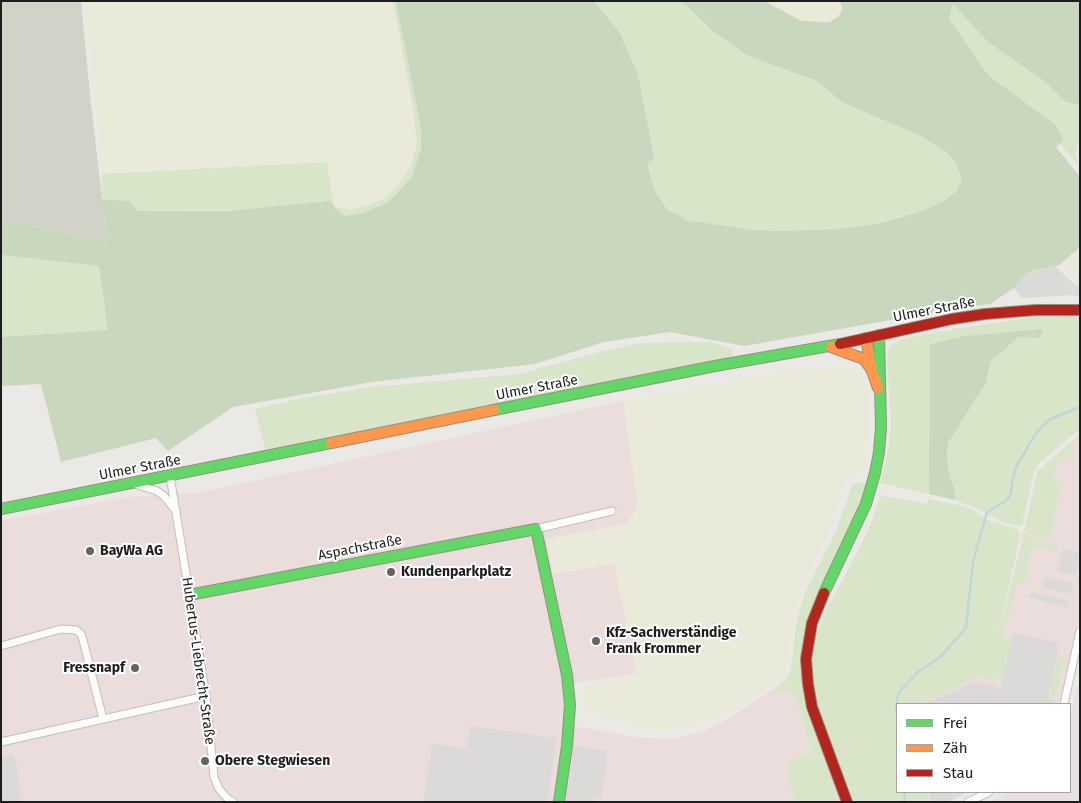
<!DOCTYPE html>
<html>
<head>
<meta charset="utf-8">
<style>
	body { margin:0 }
	#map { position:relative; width:1081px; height:803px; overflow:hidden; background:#ebe9e6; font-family:"Fira Sans",sans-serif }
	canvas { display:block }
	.frame { position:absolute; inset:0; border:2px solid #1d1d1d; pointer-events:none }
	.legend { position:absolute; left:896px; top:703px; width:175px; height:90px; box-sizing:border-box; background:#fff; border:1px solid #a5a5a5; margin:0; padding:6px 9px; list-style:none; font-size:15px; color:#1d1d1d }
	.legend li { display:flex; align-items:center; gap:10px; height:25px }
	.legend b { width:25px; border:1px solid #a5a5a5 }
</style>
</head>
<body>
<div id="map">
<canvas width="1081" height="803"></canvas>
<div class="frame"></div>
<ul class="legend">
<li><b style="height:6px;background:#63d668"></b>Frei</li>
<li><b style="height:6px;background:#ff974d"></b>Zäh</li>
<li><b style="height:6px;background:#b3261e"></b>Stau</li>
</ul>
</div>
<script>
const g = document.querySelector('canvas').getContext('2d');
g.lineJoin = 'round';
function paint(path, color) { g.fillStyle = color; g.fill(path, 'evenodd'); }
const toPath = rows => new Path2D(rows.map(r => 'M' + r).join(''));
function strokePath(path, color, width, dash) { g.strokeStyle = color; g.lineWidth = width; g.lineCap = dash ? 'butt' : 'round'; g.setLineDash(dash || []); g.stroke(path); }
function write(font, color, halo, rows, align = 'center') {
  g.font = font + ' "Fira Sans",sans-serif'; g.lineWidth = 4; g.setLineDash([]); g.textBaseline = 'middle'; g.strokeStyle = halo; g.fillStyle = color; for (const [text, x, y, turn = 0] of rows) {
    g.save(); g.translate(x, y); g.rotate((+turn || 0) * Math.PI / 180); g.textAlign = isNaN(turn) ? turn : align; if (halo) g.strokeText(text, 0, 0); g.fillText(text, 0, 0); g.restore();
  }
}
const commercial = toPath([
	[623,401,638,506,627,524,547,539,554,574,614,563,637,674,573,683,573,726,641,738,674,739,704,731,726,720,798,673,812,727,842,802,1,802,1,521,127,497,197,493],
	[1080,435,1080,614,1059,704,922,704,987,673,993,658,1024,530,1027,526,1037,472]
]);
const industrial = toPath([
	[1080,675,1080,802,989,802,1009,792,1070,792,1070,718]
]);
const construction = toPath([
	[1,1,81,1,90,95,107,241,1,219]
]);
const farmland = toPath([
	[85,1,393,1,413,109,417,143,411,166,398,185,385,198,372,204,350,210,339,208,333,203,327,162,102,174],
	[764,1,840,1,842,10,838,17,829,22,802,21],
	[1080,247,1080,279,1076,278,1059,265],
	[830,367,854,368,862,375,869,398,867,456,864,470,846,479,826,537,802,589,794,616,787,666,783,676,770,687,725,714,698,724,667,730,652,730,583,710,582,688,637,676,614,564,553,574,547,539,626,524,638,506,623,401,775,372]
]);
const grass = toPath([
	[393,1,399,1,396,2,421,130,421,149,412,177,389,202,363,213,345,216,336,209,137,211,130,201,101,199,102,174,327,162,333,203,339,208,350,210,372,204,385,198,398,185,411,166,417,143,413,109],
	[594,1,682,1,709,28,746,55,817,81,843,103,919,135,944,151,955,161,962,179,957,191,942,202,913,214,877,224,839,229,783,231,754,230,685,220,676,214,668,211,654,189,647,164,620,33],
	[953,3,989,43,1043,80,1066,102,1080,105,1080,137,1075,154,1080,167,1059,143,1062,140,1056,125,989,76,949,19],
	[1,255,99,266,109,330,1,337],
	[1067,316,1080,318,1080,429,1039,463,1034,471,1022,525,1018,526,1002,522,975,508,955,500,955,491,950,477,947,460,948,443,986,383,991,361,1019,337,1038,338,1043,335,1041,329,965,336,930,344,929,494,880,483,889,445,891,425,887,360,888,350,891,345,898,341,910,337,959,328,1027,318],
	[679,342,711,342,732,349,733,359,266,452,255,409,297,399,372,387,520,374,599,352,642,343],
	[1080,434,1080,442,1076,441,1073,446,1070,459,1059,458,1054,478,1065,482,1064,488,1060,487,1051,539,1053,540,1053,542,1026,531,1024,529,1026,524,1037,472],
	[856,482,869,485,863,505,810,613,811,715,839,802,795,802,787,774,787,763,812,752,794,693,772,693,787,678,791,669,796,625,801,605,807,588,834,536,852,486],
	[881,495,927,504,928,499,954,504,971,509,991,521,1017,529,1019,532,1020,536,999,632,1025,533,1047,544,1059,547,1057,552,1033,547,1025,583,1016,583,1016,591,1012,608,1008,612,1003,639,1011,642,1002,681,978,677,922,704,897,704,897,792,928,792,929,802,854,802,819,711,814,687,812,665,815,638,824,615,867,533],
	[1058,656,1065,658,1056,698,1049,696]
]);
const forest = toPath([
	[399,1,594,1,620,33,638,75,654,157,647,164,654,189,668,211,676,213,685,220,754,230,783,231,839,229,877,224,913,214,942,202,957,191,962,179,955,161,944,151,919,135,843,103,817,81,746,55,709,28,682,1,764,1,802,21,829,22,838,17,842,10,840,1,1080,1,1080,105,1066,102,1043,80,989,43,953,4,949,19,989,76,1056,125,1063,140,1056,147,1080,177,1080,247,1059,265,1028,272,1014,288,990,304,947,310,744,346,670,332,604,342,535,364,372,382,233,407,168,451,156,438,61,462,41,384,1,386,1,337,108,330,99,266,1,255,1,219,106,241,105,220,101,199,130,201,137,211,227,211,330,201,336,209,345,216,363,213,389,202,412,177,421,149,421,130,396,2],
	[1041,329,1043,334,1038,338,1019,337,991,361,986,383,948,443,947,460,950,477,955,491,955,500,929,494,930,344,965,336]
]);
const parking = toPath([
	[1055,266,1075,285,1080,286,1080,297,1073,295,1022,298,1014,288,1028,272],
	[1062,549,1080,552,1076,575,1058,572],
	[1045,578,1074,583,1071,594,1043,588],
	[1031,592,1069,601,1068,607,1029,598],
	[1012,633,1060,643,1048,698,1055,700,1054,704,925,704,974,682,1001,688],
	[470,726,556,738,548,802,423,802,432,743,466,749],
	[574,746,608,751,601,798,595,797,594,802,566,802],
	[13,755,18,769,21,802,1,802,1,757],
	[929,792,968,792,948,802,930,802]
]);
const stream = toPath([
	[897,712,896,705,899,692,919,671,940,657,966,628,973,562,987,512,1006,501,1011,494,1012,482,1016,467,1036,433,1050,419,1080,407],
	[904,802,905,792]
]);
const street = toPath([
	[170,476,206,696,214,777,219,789,227,798,233,802],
	[135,484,157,491,164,496,176,511],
	[536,529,612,511],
	[1,646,61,629,76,630,81,634,83,640,103,719],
	[1064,704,1080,631],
	[1,742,206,696],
	[968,802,989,792]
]);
const fast = toPath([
	[494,410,715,366,840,344],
	[1,509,331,443],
	[824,593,866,504,875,473,879,452,881,427,879,335],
	[189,595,536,529,567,675,570,705,567,746,559,802]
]);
const slow = toPath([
	[866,338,872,371,878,388],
	[831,347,864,359,871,369],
	[331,443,494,410]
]);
const jam = toPath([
	[840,344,952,319,985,314,1036,310,1080,310],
	[824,593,812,623,806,659,808,684,812,707,847,802]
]);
const markers = [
	[90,551,5,"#656463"],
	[391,572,5,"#656463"],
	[596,641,5,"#656463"],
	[135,668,5,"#656463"],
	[205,761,5,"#656463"]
];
const streetNames = [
	["Ulmer Straße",934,310,-11],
	["Ulmer Straße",537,388,-11],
	["Ulmer Straße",140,468,-11],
	["Aspachstraße",360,548,-11],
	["Hubertus-Liebrecht-Straße",198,661,82]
];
const poiNames = [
	["BayWa AG",100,551],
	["Kundenparkplatz",401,572],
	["Kfz-Sachverständige",606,633],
	["Frank Frommer",606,649],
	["Fressnapf",125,668,"right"],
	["Obere Stegwiesen",215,761]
];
paint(commercial, '#ecdddd');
paint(industrial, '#e8dfe4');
paint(construction, '#d3d2c8');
paint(farmland, '#eaeada');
paint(grass, '#d9e5c8');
paint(forest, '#c8d7be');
paint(parking, '#dbdad9');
strokePath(stream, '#bdd7db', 2.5);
strokePath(street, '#c1c0be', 9);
strokePath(fast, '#929280', 12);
strokePath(slow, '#929280', 12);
strokePath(jam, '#929280', 12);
strokePath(street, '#fcfcfb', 7);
strokePath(fast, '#63d668', 10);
strokePath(slow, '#ff974d', 10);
strokePath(jam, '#b3261e', 10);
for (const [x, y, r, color] of markers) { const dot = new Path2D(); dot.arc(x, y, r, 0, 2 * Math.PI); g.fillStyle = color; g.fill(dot); strokePath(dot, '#fff', 2); }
write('14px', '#1d1d1d', '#fff', streetNames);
write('bold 14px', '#1d1d1d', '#fff', poiNames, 'left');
</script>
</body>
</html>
